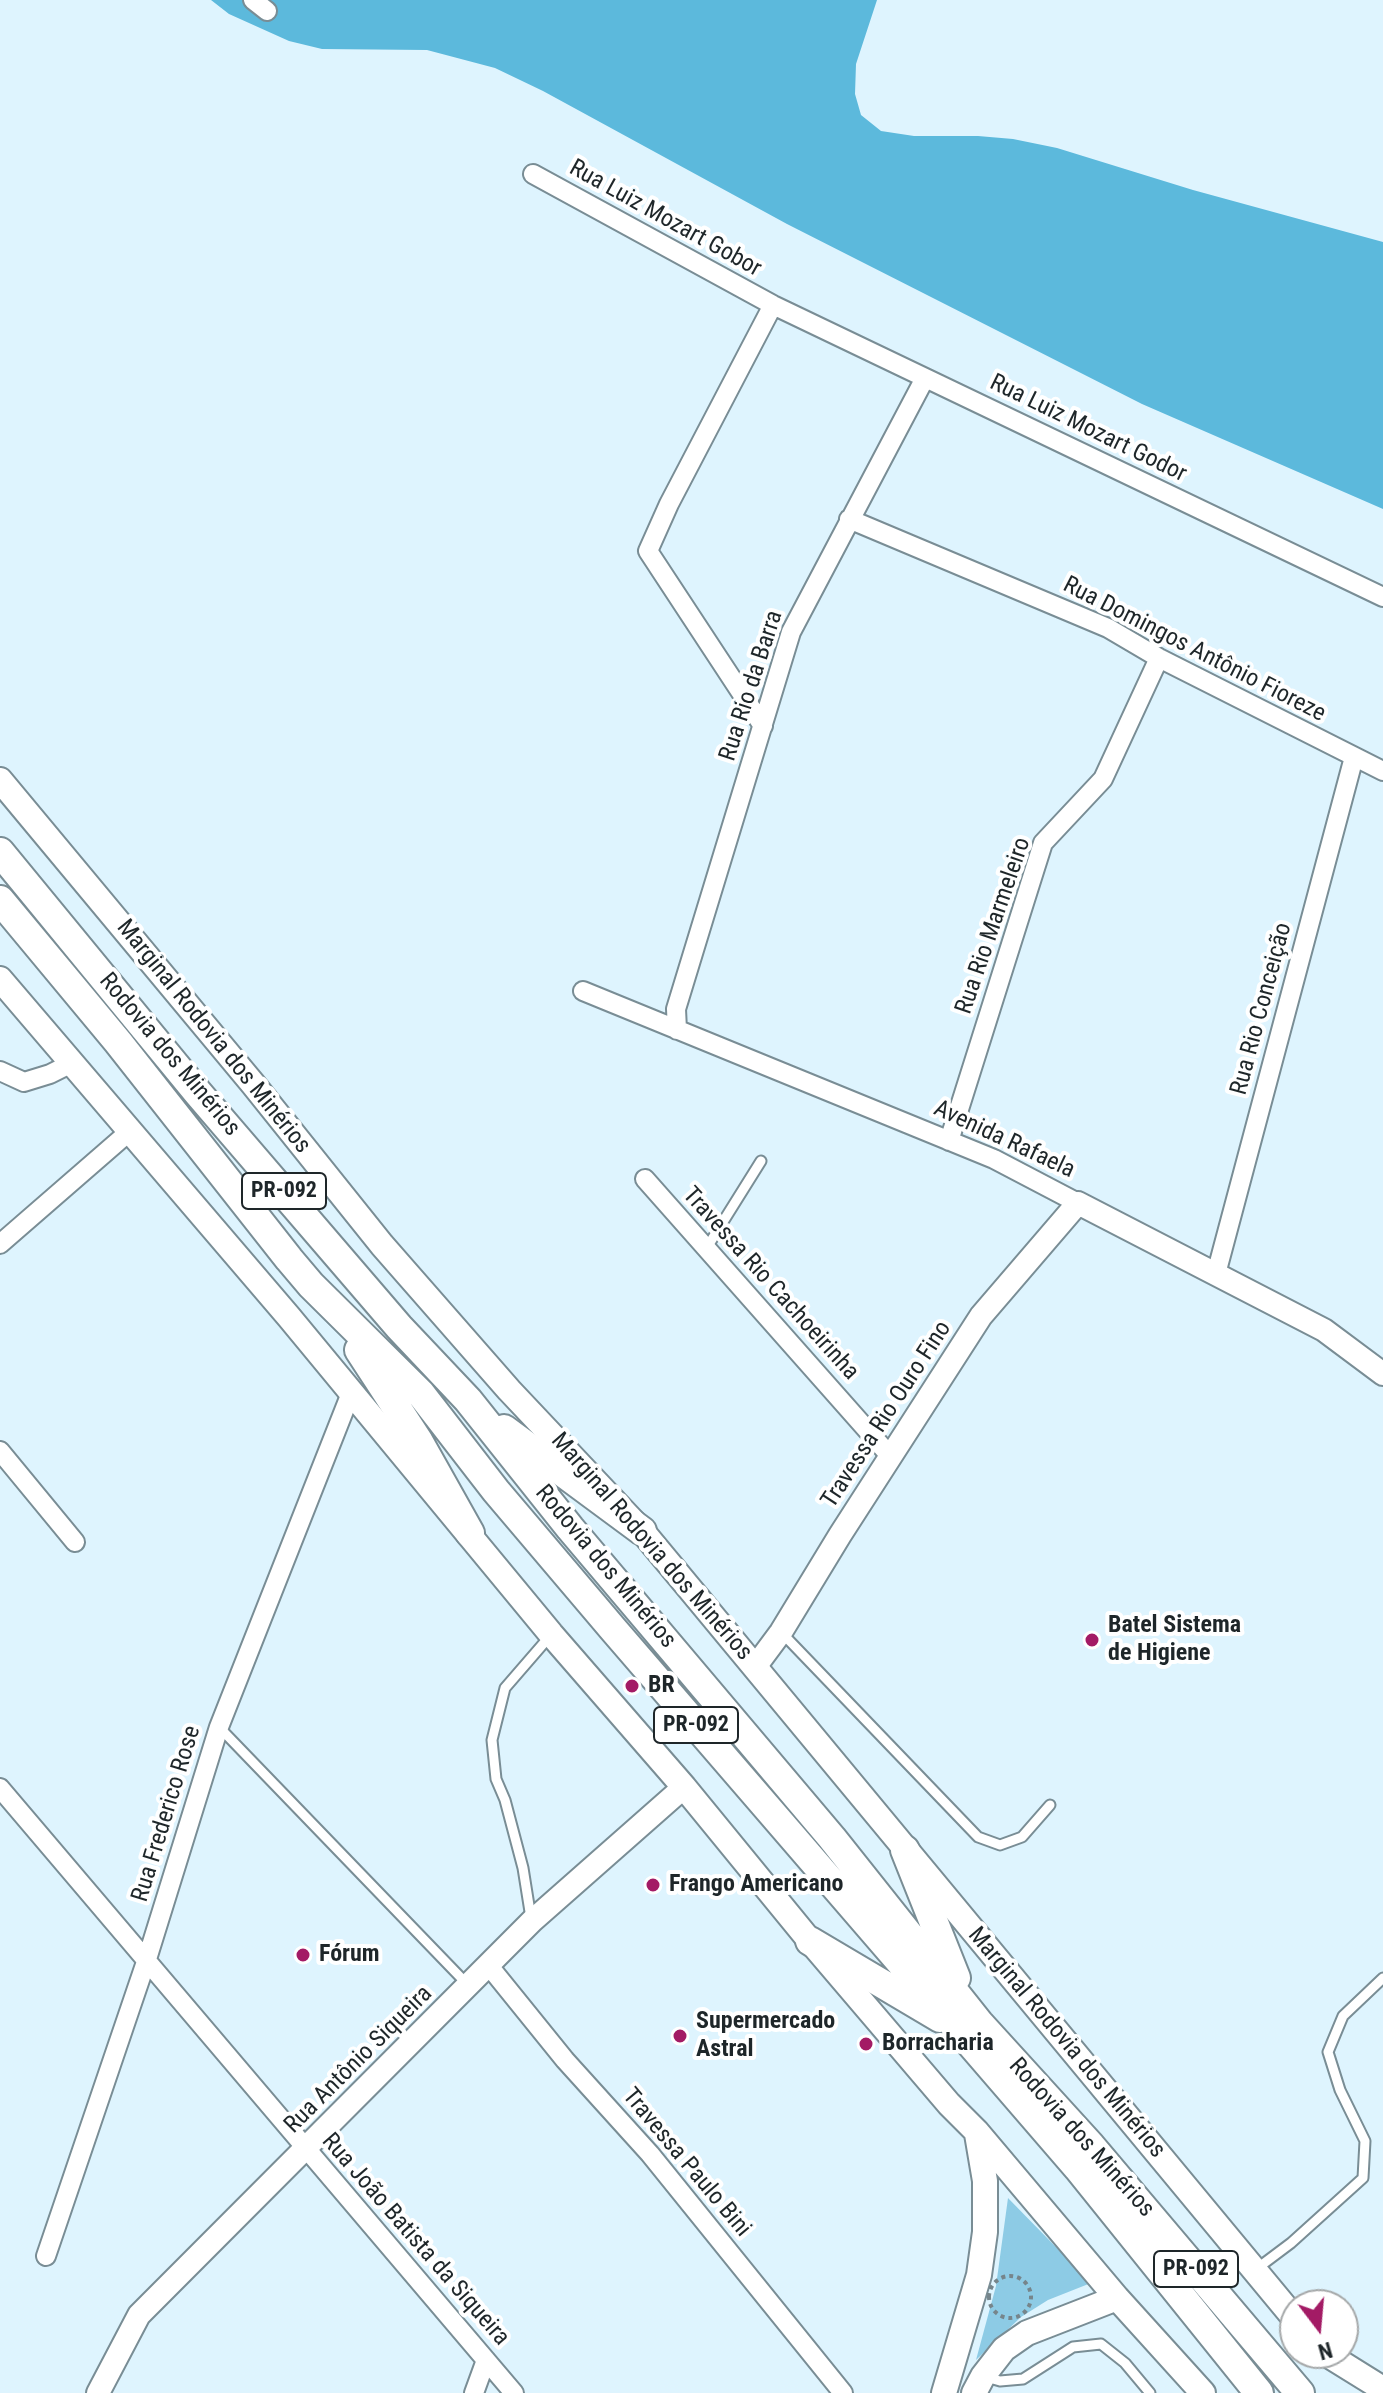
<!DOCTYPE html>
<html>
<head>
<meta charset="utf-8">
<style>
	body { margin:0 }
	#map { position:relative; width:1383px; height:2393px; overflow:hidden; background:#def4fe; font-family:"Roboto Condensed",sans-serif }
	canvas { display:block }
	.north { position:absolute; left:1279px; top:2289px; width:80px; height:80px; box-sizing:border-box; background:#fff; border:2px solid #a5a8a9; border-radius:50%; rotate:164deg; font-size:22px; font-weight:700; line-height:32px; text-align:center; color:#1e2629 }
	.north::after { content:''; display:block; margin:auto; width:28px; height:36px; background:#a31b65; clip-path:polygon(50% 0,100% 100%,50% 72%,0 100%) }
</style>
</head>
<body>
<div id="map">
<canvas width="1383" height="2393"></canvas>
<div class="north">N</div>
</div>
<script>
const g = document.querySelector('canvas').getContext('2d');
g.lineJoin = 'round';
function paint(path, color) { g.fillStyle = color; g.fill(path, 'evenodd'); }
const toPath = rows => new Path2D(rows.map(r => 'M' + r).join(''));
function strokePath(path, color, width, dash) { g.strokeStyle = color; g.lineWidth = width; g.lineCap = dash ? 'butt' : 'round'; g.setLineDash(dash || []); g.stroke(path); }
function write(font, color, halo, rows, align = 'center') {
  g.font = font + ' "Roboto Condensed",sans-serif'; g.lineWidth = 8; g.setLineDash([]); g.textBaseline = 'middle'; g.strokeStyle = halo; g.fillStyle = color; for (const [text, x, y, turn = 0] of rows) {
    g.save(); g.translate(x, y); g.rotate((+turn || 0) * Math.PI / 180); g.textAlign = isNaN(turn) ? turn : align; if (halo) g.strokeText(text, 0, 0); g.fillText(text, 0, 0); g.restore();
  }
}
const green = toPath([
	[1008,2198,1091,2283,1048,2300,1021,2317,976,2360,996,2286]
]);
const forest = toPath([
	[211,0,877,0,856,64,855,94,861,115,881,131,914,136,978,136,1013,139,1057,148,1193,190,1383,242,1383,509,1142,404,787,224,543,91,495,68,427,50,322,49,289,41,229,14]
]);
const path = toPath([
	'989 2297a21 21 0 1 1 42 0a21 21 0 1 1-42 0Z'
]);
const service = toPath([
	[706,1249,761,1161],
	[781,1632,978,1837,1000,1845,1022,1837,1050,1805],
	[219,1727,467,1984],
	[531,1918,523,1868,505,1800,496,1779,492,1740,505,1688,550,1636],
	[1255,2270,1291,2243,1363,2178,1365,2141,1340,2090,1328,2052,1343,2016,1383,1978],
	[986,2377,1000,2381,1023,2379,1073,2347,1101,2344,1125,2363,1150,2393]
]);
const minor = toPath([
	[253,0,267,11],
	[533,174,773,305,1383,597],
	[849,519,1108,628,1159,658,1383,771],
	[763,726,648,551,669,504,773,305],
	[583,991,994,1159,1078,1203],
	[677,1030,676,1009,791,632,925,378],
	[0,1071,24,1082,50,1074,72,1063],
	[949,1141,1043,843,1103,779,1159,658],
	[645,1179,891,1457],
	[0,1244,130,1131],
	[1216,1274,1354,757],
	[0,1451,75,1542],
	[0,1788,514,2393],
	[489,1966,565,2060,650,2154,843,2393],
	[46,2256,147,1959,219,1727,351,1393],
	[474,2393,486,2360]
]);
const tertiary = toPath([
	[755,1667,781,1632,840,1535,981,1316,1078,1203,1324,1330,1383,1374],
	[98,2393,139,2315,532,1921,684,1787]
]);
const secondary = toPath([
	[0,780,253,1084,382,1245,509,1390,642,1531,1295,2319],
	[0,979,289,1317,551,1634,684,1787,810,1941,949,2104,977,2132,1117,2298,1203,2393],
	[1325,2353,1383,2389],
	[944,2393,979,2275,985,2232,985,2181,977,2134],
	[974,2393,983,2376,1004,2349,1027,2333,1117,2298]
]);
const primary = toPath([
	[0,852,198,1093,399,1327,468,1400,570,1528,832,1838,979,2023,1091,2146,1300,2393],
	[0,900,118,1042,289,1259,311,1285,421,1394,496,1491,613,1629,1078,2168,1259,2393],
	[359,1350,419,1442,470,1533],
	[504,1429,642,1531],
	[905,1850,956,1978],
	[810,1941,940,2018]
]);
const markers = [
	[1092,1640,8,"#a31b65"],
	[632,1686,8,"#a31b65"],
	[653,1885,8,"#a31b65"],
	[303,1955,8,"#a31b65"],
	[680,2036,8,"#a31b65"],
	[866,2044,8,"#a31b65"]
];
const shields = [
	[284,1191,84],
	[696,1725,84],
	[1196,2269,84]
];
const shieldNames = [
	["PR-092",284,1191],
	["PR-092",696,1725],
	["PR-092",1196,2269]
];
const streetNames = [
	["Rua Luiz Mozart Gobor",665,219,29],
	["Rua Luiz Mozart Godor",1088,429,26],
	["Rua Domingos Antônio Fioreze",1194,650,27],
	["Rua Rio da Barra",752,686,-72],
	["Rua Rio Marmeleiro",994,926,-71],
	["Rua Rio Conceição",1262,1009,-75],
	["Marginal Rodovia dos Minérios",213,1037,51],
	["Rodovia dos Minérios",169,1055,50],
	["Avenida Rafaela",1004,1140,25],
	["Travessa Rio Cachoeirinha",770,1284,48],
	["Travessa Rio Ouro Fino",887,1415,-57],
	["Marginal Rodovia dos Minérios",651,1547,49],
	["Rodovia dos Minérios",605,1567,50],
	["Rua Frederico Rose",167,1814,-73],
	["Marginal Rodovia dos Minérios",1066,2043,50],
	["Rua Antônio Siqueira",359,2060,-45],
	["Rodovia dos Minérios",1081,2138,48],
	["Travessa Paulo Bini",686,2163,50],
	["Rua João Batista da Siqueira",415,2240,49]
];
const poiNames = [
	["Batel Sistema",1108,1626],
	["de Higiene",1108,1654],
	["BR",648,1686],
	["Frango Americano",669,1885],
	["Fórum",319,1955],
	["Supermercado",696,2022],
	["Astral",696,2050],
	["Borracharia",882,2044]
];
paint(green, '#8dcbe5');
paint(forest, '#5cb9dc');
strokePath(service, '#798d95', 13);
strokePath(minor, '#798d95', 22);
strokePath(tertiary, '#798d95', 26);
strokePath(secondary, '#798d95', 28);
strokePath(primary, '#798d95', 32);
strokePath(path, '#76858b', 4, [4, 4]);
strokePath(service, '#fff', 9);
strokePath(minor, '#fff', 18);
strokePath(tertiary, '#fff', 22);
strokePath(secondary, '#fff', 24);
strokePath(primary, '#fff', 28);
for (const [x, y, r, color] of markers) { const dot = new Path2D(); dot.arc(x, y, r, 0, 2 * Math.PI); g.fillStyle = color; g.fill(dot); strokePath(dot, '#fff', 3); }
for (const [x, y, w] of shields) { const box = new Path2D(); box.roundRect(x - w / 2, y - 18, w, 36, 6); g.fillStyle = '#fff'; g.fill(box); strokePath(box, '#1e2629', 2); }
write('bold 22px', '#1e2629', null, shieldNames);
write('24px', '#1e2629', '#fff', streetNames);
write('bold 24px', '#1e2629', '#fff', poiNames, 'left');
</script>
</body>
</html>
